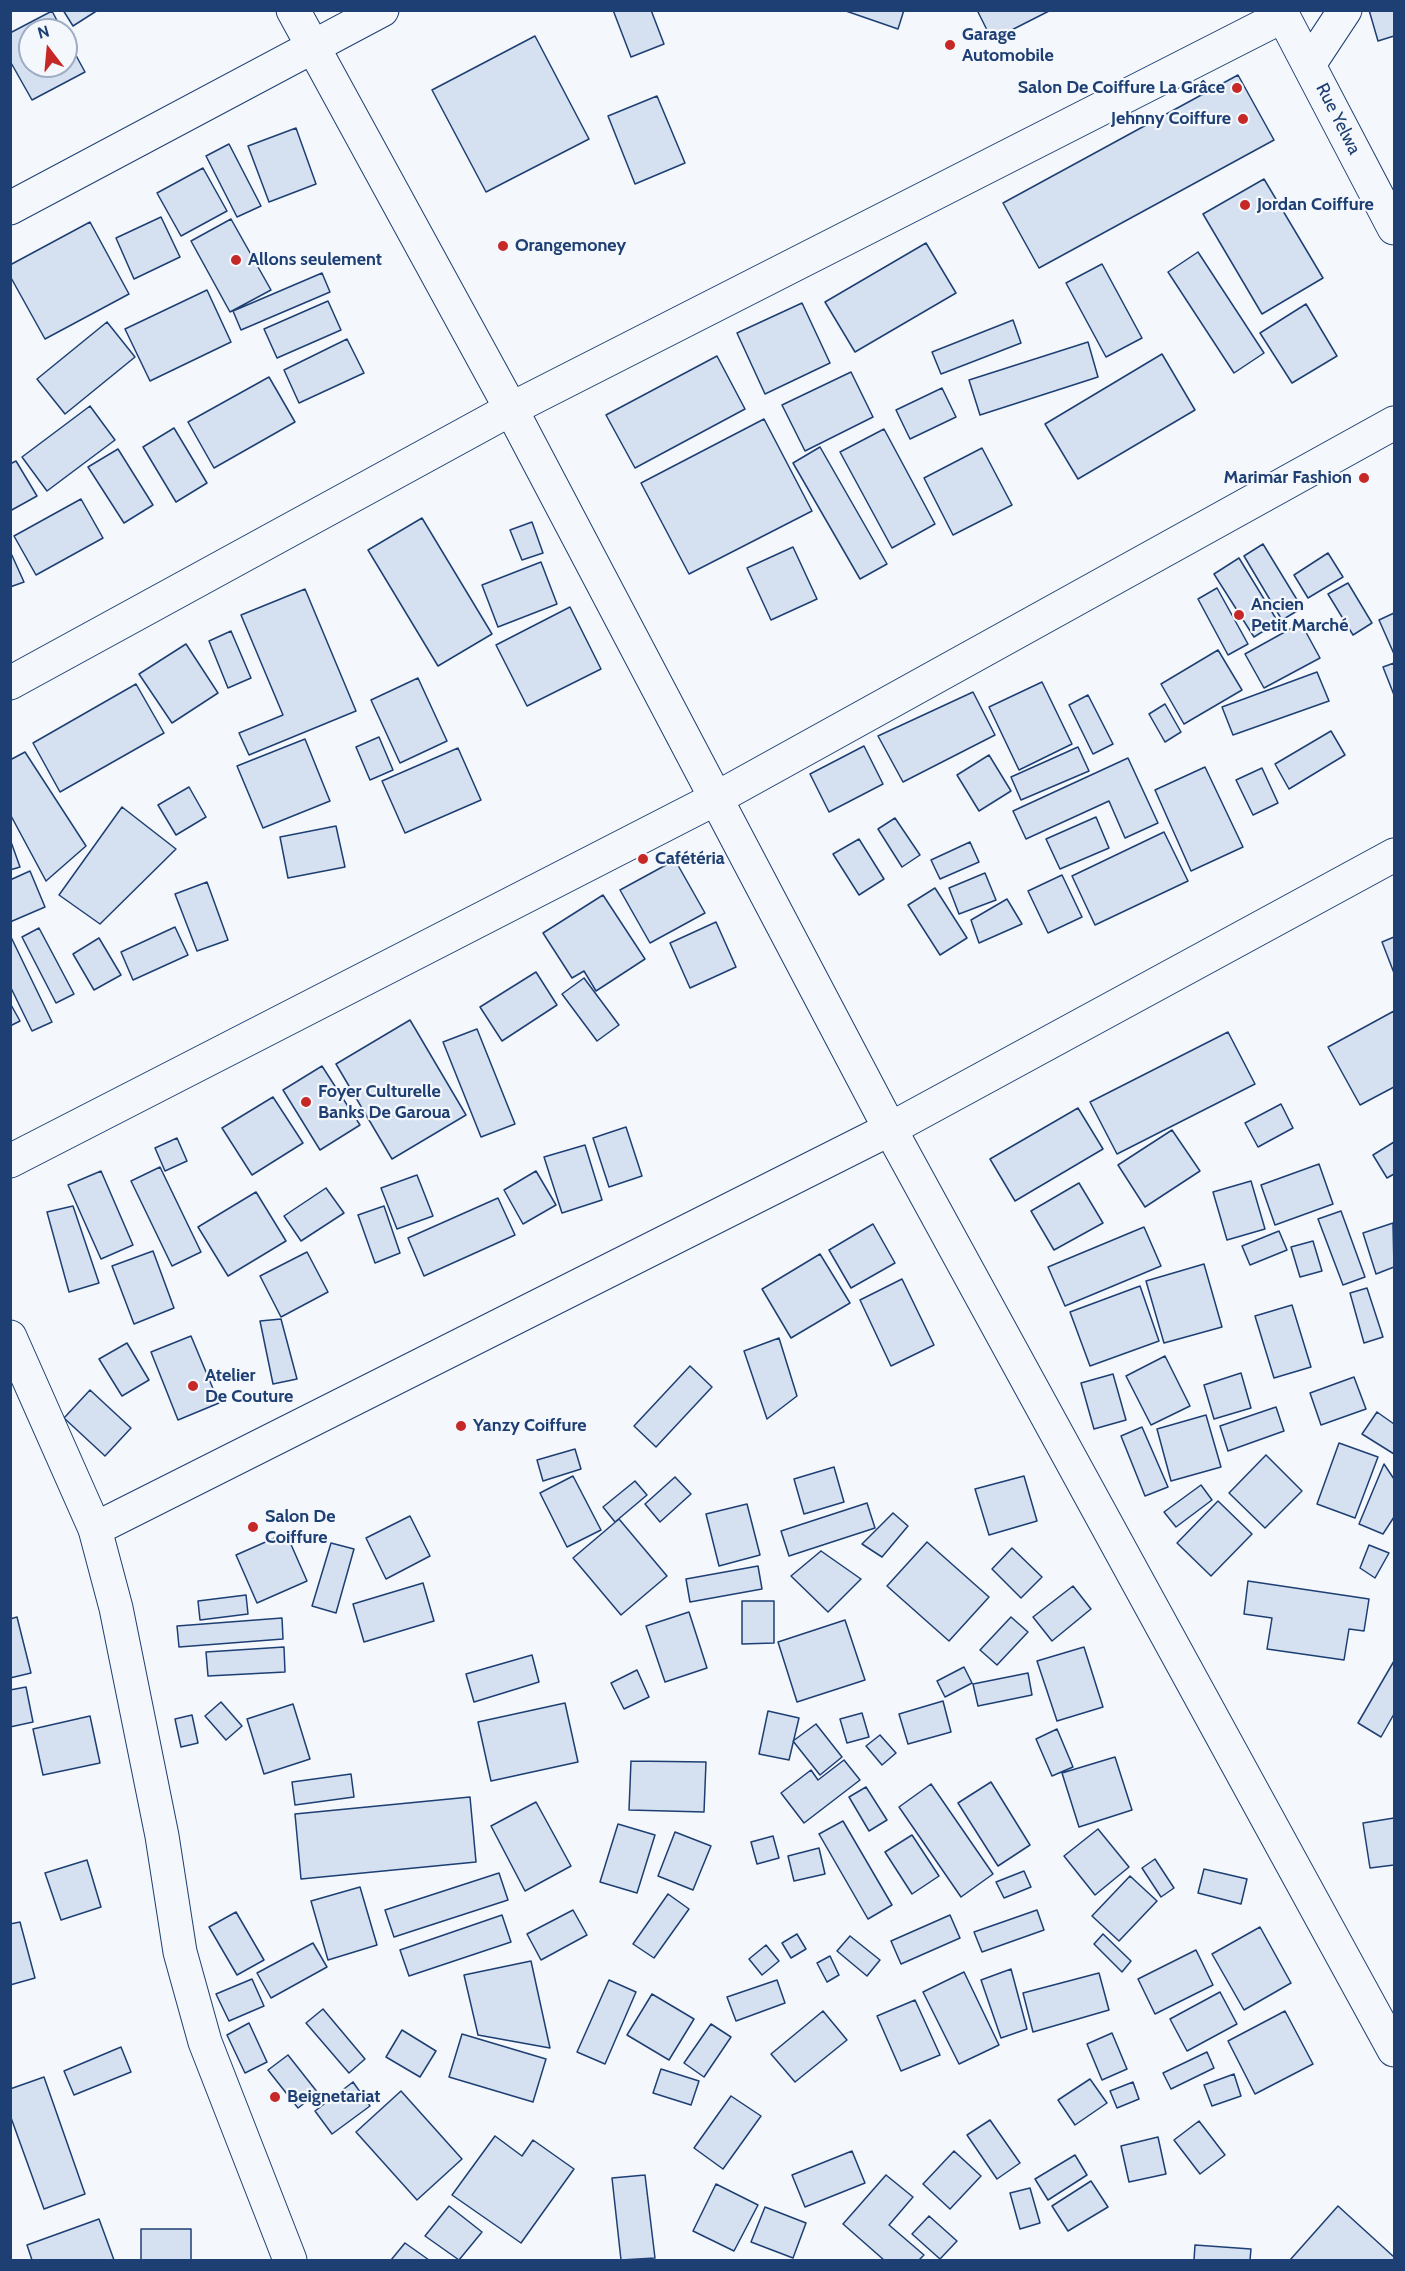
<!DOCTYPE html>
<html>
<head>
<meta charset="utf-8">
<style>
	body { margin:0 }
	#map { position:relative; width:1405px; height:2271px; overflow:hidden; background:#f4f7fb; font-family:Cabin,sans-serif }
	canvas { display:block }
	.frame { position:absolute; inset:0; border:12px solid #1d3f73; pointer-events:none }
	.north { position:absolute; left:18px; top:18px; width:60px; height:60px; box-sizing:border-box; background:#f4f7fb; border:2px solid #9eadc5; border-radius:50%; rotate:344deg; font-size:16px; font-weight:700; line-height:24px; text-align:center; color:#1d3f73 }
	.north::after { content:''; display:block; margin:auto; width:21px; height:27px; background:#c62828; clip-path:polygon(50% 0,100% 100%,50% 72%,0 100%) }
</style>
</head>
<body>
<div id="map">
<canvas width="1405" height="2271"></canvas>
<div class="frame"></div>
<div class="north">N</div>
</div>
<script>
const g = document.querySelector('canvas').getContext('2d');
g.lineJoin = 'round';
function paint(path, color) { g.fillStyle = color; g.fill(path, 'evenodd'); }
const toPath = rows => new Path2D(rows.map(r => 'M' + r).join(''));
function strokePath(path, color, width, dash) { g.strokeStyle = color; g.lineWidth = width; g.lineCap = dash ? 'butt' : 'round'; g.setLineDash(dash || []); g.stroke(path); }
function write(font, color, halo, rows, align = 'center') {
  g.font = font + ' Cabin,sans-serif'; g.lineWidth = 4.5; g.setLineDash([]); g.textBaseline = 'middle'; g.strokeStyle = halo; g.fillStyle = color; for (const [text, x, y, turn = 0] of rows) {
    g.save(); g.translate(x, y); g.rotate((+turn || 0) * Math.PI / 180); g.textAlign = isNaN(turn) ? turn : align; if (halo) g.strokeText(text, 0, 0); g.fillText(text, 0, 0); g.restore();
  }
}
const building = toPath([
	[63,10,98,10,73,26,63,10],
	[613,10,651,10,664,44,631,57,613,10],
	[843,10,904,10,898,29,843,10],
	[977,10,1051,10,992,40,977,10],
	[1369,10,1394,10,1394,36,1378,41,1369,10],
	[52,11,62,30,30,30,30,66,66,66,66,37,85,72,32,100,10,61,10,33,52,11],
	[535,36,589,139,486,192,432,90,535,36],
	[1238,75,1274,140,1039,268,1003,203,1238,75],
	[657,96,685,163,635,184,608,116,657,96],
	[296,128,316,184,269,202,248,146,296,128],
	[229,144,261,206,237,217,206,156,229,144],
	[203,168,227,211,181,236,157,193,203,168],
	[1264,179,1323,278,1262,314,1203,214,1264,179],
	[161,217,180,257,134,279,116,238,161,217],
	[231,219,271,290,230,312,191,241,231,219],
	[90,222,129,294,45,339,10,276,10,265,90,222],
	[926,243,956,293,855,352,825,302,926,243],
	[1198,252,1264,353,1234,373,1168,272,1198,252],
	[1102,264,1142,338,1106,357,1066,283,1102,264],
	[322,273,330,292,241,330,233,311,322,273],
	[207,290,231,342,150,381,125,329,207,290],
	[328,301,341,330,277,358,264,329,328,301],
	[802,303,830,363,765,394,737,333,802,303],
	[1306,304,1337,356,1292,383,1260,333,1306,304],
	[1013,320,1021,343,941,374,932,352,1013,320],
	[107,322,135,357,65,414,37,379,107,322],
	[347,339,364,373,299,403,284,370,347,339],
	[1088,342,1098,377,980,415,969,380,1088,342],
	[1162,354,1195,410,1078,479,1045,424,1162,354],
	[717,356,745,409,635,468,606,415,717,356],
	[851,372,873,417,805,451,782,405,851,372],
	[269,377,295,422,214,468,188,422,269,377],
	[942,388,956,417,910,439,896,410,942,388],
	[90,406,115,440,47,491,22,457,90,406],
	[764,419,812,511,689,574,641,483,764,419],
	[174,428,207,483,176,502,143,447,174,428],
	[884,429,935,524,892,548,840,452,884,429],
	[820,447,887,564,860,579,793,463,820,447],
	[982,448,1012,505,953,535,924,478,982,448],
	[118,449,153,505,124,523,88,467,118,449],
	[16,461,37,496,10,511,10,464,16,461],
	[81,499,103,538,36,575,14,536,81,499],
	[422,518,492,634,438,666,368,550,422,518],
	[532,522,543,553,522,560,510,530,532,522],
	[1263,544,1302,608,1282,620,1244,556,1263,544],
	[793,547,817,599,771,620,747,568,793,547],
	[10,551,24,582,10,587,10,551],
	[1328,553,1343,577,1308,598,1294,575,1328,553],
	[1239,558,1278,622,1254,637,1214,574,1239,558],
	[541,562,557,604,498,627,482,585,541,562],
	[1348,583,1372,623,1353,635,1328,594,1348,583],
	[1217,588,1248,644,1228,655,1198,599,1217,588],
	[305,589,356,711,249,755,239,733,283,715,241,615,305,589],
	[570,607,601,669,527,706,496,645,570,607],
	[1394,613,1394,654,1379,620,1394,613],
	[1301,623,1320,658,1264,688,1245,654,1301,623],
	[231,631,251,678,228,688,209,641,231,631],
	[186,644,218,693,172,723,139,674,186,644],
	[1218,650,1242,690,1184,724,1161,684,1218,650],
	[1394,663,1394,695,1383,667,1394,663],
	[1317,672,1329,701,1233,735,1222,707,1317,672],
	[418,678,447,741,400,763,371,700,418,678],
	[1042,682,1072,744,1019,770,989,707,1042,682],
	[136,684,164,733,60,792,33,743,136,684],
	[973,692,995,735,903,782,878,736,973,692],
	[1088,695,1113,744,1093,754,1069,705,1088,695],
	[1165,704,1181,732,1165,742,1149,714,1165,704],
	[1331,731,1345,755,1289,789,1275,764,1331,731],
	[379,737,393,770,370,780,356,747,379,737],
	[305,739,330,801,263,828,237,766,305,739],
	[864,746,883,784,829,812,810,774,864,746],
	[1078,747,1089,771,1021,800,1011,777,1078,747],
	[458,748,481,800,405,833,382,781,458,748],
	[25,752,86,846,46,881,10,814,10,760,25,752],
	[989,755,1011,791,979,811,957,775,989,755],
	[1128,758,1158,823,1125,838,1109,801,1026,839,1013,811,1128,758],
	[1205,767,1243,847,1191,871,1155,790,1205,767],
	[1262,768,1278,803,1253,815,1236,780,1262,768],
	[189,787,206,817,176,835,158,805,189,787],
	[122,807,176,849,100,924,59,895,122,807],
	[1096,817,1109,848,1060,869,1046,839,1096,817],
	[895,818,920,855,902,867,878,829,895,818],
	[336,826,345,867,288,878,280,837,336,826],
	[1164,832,1188,881,1095,925,1072,876,1164,832],
	[10,839,20,867,10,870,10,839],
	[859,839,884,879,859,895,833,854,859,839],
	[970,842,979,862,940,879,931,860,970,842],
	[675,860,705,913,650,943,620,890,675,860],
	[30,871,45,907,10,922,10,880,30,871],
	[985,873,996,900,959,914,949,888,985,873],
	[1062,875,1082,917,1048,933,1028,891,1062,875],
	[207,882,228,940,197,951,175,894,207,882],
	[935,888,967,938,940,955,908,905,935,888],
	[603,895,645,959,596,991,584,971,572,978,543,933,603,895],
	[1007,899,1022,924,979,943,971,920,1007,899],
	[716,922,736,967,690,988,670,943,716,922],
	[175,927,188,955,133,980,121,952,175,927],
	[39,928,74,994,56,1003,22,937,39,928],
	[10,935,52,1022,32,1031,10,986,10,935],
	[1394,937,1394,973,1382,942,1394,937],
	[99,938,121,975,94,990,73,954,99,938],
	[536,972,557,1005,502,1041,480,1007,536,972],
	[584,978,619,1025,597,1041,562,994,584,978],
	[10,1003,20,1021,10,1026,10,1003],
	[1394,1011,1394,1087,1360,1105,1328,1047,1394,1011],
	[410,1020,466,1115,392,1159,336,1064,410,1020],
	[477,1029,515,1124,481,1137,443,1042,477,1029],
	[1228,1032,1255,1084,1117,1154,1090,1102,1228,1032],
	[322,1066,360,1125,320,1150,283,1090,322,1066],
	[273,1097,303,1143,252,1175,222,1128,273,1097],
	[1281,1104,1293,1128,1258,1147,1245,1123,1281,1104],
	[1078,1108,1103,1149,1015,1201,990,1159,1078,1108],
	[626,1127,642,1176,609,1187,593,1138,626,1127],
	[1172,1130,1200,1171,1145,1207,1118,1165,1172,1130],
	[177,1138,187,1161,165,1171,155,1148,177,1138],
	[1394,1142,1394,1174,1387,1178,1373,1155,1394,1142],
	[585,1145,602,1200,562,1213,544,1157,585,1145],
	[1319,1164,1333,1204,1275,1225,1261,1185,1319,1164],
	[160,1167,201,1252,172,1266,131,1181,160,1167],
	[101,1171,133,1245,101,1259,68,1185,101,1171],
	[536,1171,556,1205,523,1224,504,1190,536,1171],
	[417,1175,433,1216,397,1229,381,1188,417,1175],
	[1251,1181,1265,1229,1227,1240,1213,1192,1251,1181],
	[1079,1183,1103,1223,1054,1250,1031,1211,1079,1183],
	[326,1188,344,1213,301,1241,284,1216,326,1188],
	[256,1192,286,1241,228,1276,198,1227,256,1192],
	[498,1198,515,1235,424,1276,408,1238,498,1198],
	[73,1206,99,1283,69,1292,47,1212,73,1206],
	[384,1206,400,1253,375,1263,358,1215,384,1206],
	[1341,1211,1365,1277,1343,1285,1318,1219,1341,1211],
	[1393,1223,1394,1267,1376,1274,1363,1233,1393,1223],
	[873,1224,895,1263,851,1288,829,1250,873,1224],
	[1144,1227,1161,1266,1065,1306,1048,1267,1144,1227],
	[1279,1231,1287,1250,1250,1265,1242,1246,1279,1231],
	[1313,1241,1322,1271,1300,1277,1291,1247,1313,1241],
	[153,1251,174,1308,134,1324,112,1266,153,1251],
	[307,1252,328,1292,281,1317,260,1276,307,1252],
	[820,1254,850,1303,791,1338,762,1289,820,1254],
	[1204,1264,1222,1327,1164,1343,1146,1281,1204,1264],
	[902,1279,934,1345,891,1366,860,1300,902,1279],
	[1140,1286,1159,1341,1090,1366,1070,1312,1140,1286],
	[1367,1288,1383,1337,1364,1343,1350,1293,1367,1288],
	[1292,1305,1311,1367,1274,1378,1255,1316,1292,1305],
	[281,1319,297,1379,273,1384,260,1321,281,1319],
	[191,1336,219,1403,178,1420,151,1352,191,1336],
	[779,1338,797,1396,767,1419,744,1351,779,1338],
	[127,1343,149,1380,122,1396,99,1359,127,1343],
	[1165,1356,1190,1406,1151,1425,1126,1376,1165,1356],
	[690,1366,712,1387,656,1447,634,1426,690,1366],
	[1241,1373,1251,1408,1214,1419,1204,1385,1241,1373],
	[1113,1374,1126,1420,1094,1429,1081,1383,1113,1374],
	[1354,1377,1366,1409,1321,1425,1310,1393,1354,1377],
	[90,1390,131,1428,105,1456,64,1418,90,1390],
	[1276,1407,1284,1431,1228,1451,1220,1426,1276,1407],
	[1377,1412,1394,1424,1394,1454,1362,1434,1377,1412],
	[1206,1415,1221,1467,1171,1481,1157,1429,1206,1415],
	[1142,1427,1168,1487,1145,1496,1121,1436,1142,1427],
	[1339,1443,1378,1457,1355,1518,1317,1504,1339,1443],
	[575,1449,581,1469,543,1481,537,1460,575,1449],
	[1266,1455,1302,1491,1265,1528,1229,1493,1266,1455],
	[1384,1464,1394,1479,1394,1517,1383,1534,1359,1524,1384,1464],
	[834,1467,844,1502,804,1514,794,1479,834,1467],
	[573,1476,601,1530,567,1547,540,1493,573,1476],
	[1024,1476,1037,1521,989,1535,975,1489,1024,1476],
	[675,1477,691,1494,660,1522,645,1504,675,1477],
	[635,1481,647,1495,615,1522,603,1507,635,1481],
	[1201,1485,1212,1500,1176,1527,1164,1512,1201,1485],
	[1218,1501,1252,1534,1211,1576,1177,1543,1218,1501],
	[867,1503,875,1528,789,1556,781,1531,867,1503],
	[747,1504,760,1555,719,1566,706,1514,747,1504],
	[893,1513,908,1526,882,1557,862,1544,893,1513],
	[410,1516,430,1556,386,1579,366,1538,410,1516],
	[619,1519,667,1576,621,1615,573,1558,619,1519],
	[286,1533,307,1581,257,1603,236,1555,286,1533],
	[927,1542,989,1597,949,1641,887,1586,927,1542],
	[331,1543,354,1549,336,1613,312,1606,331,1543],
	[1369,1545,1389,1553,1375,1578,1360,1568,1369,1545],
	[1012,1548,1042,1577,1021,1598,992,1569,1012,1548],
	[821,1551,861,1579,828,1612,791,1576,821,1551],
	[758,1566,762,1589,690,1602,686,1579,758,1566],
	[1248,1581,1369,1599,1364,1631,1349,1629,1344,1660,1267,1649,1272,1618,1244,1614,1248,1581],
	[423,1583,434,1621,364,1642,353,1604,423,1583],
	[1073,1586,1091,1609,1052,1641,1033,1617,1073,1586],
	[246,1595,248,1614,200,1620,198,1601,246,1595],
	[742,1601,774,1601,774,1643,742,1644,742,1601],
	[689,1612,707,1668,665,1682,646,1626,689,1612],
	[17,1617,31,1673,10,1678,10,1619,17,1617],
	[1011,1617,1028,1632,997,1665,980,1650,1011,1617],
	[282,1618,283,1639,179,1647,177,1626,282,1618],
	[845,1620,865,1680,797,1702,778,1642,845,1620],
	[284,1647,285,1672,208,1676,206,1652,284,1647],
	[1084,1647,1103,1707,1057,1721,1037,1661,1084,1647],
	[532,1655,539,1682,474,1702,466,1674,532,1655],
	[1394,1661,1394,1714,1381,1737,1358,1723,1394,1661],
	[964,1667,972,1683,945,1697,937,1681,964,1667],
	[637,1670,649,1697,624,1709,611,1683,637,1670],
	[1028,1673,1032,1695,978,1706,973,1684,1028,1673],
	[26,1687,33,1722,10,1727,10,1690,26,1687],
	[943,1701,951,1732,908,1744,899,1714,943,1701],
	[221,1702,242,1726,226,1740,205,1716,221,1702],
	[565,1703,578,1762,491,1781,478,1722,565,1703],
	[293,1704,310,1759,264,1774,247,1719,293,1704],
	[768,1711,799,1718,789,1760,759,1754,768,1711],
	[862,1713,869,1737,847,1743,840,1719,862,1713],
	[192,1715,198,1743,181,1747,175,1719,192,1715],
	[90,1716,100,1763,43,1775,33,1729,90,1716],
	[816,1724,842,1757,820,1775,793,1741,816,1724],
	[1057,1729,1073,1767,1052,1776,1036,1739,1057,1729],
	[880,1735,896,1753,882,1765,866,1746,880,1735],
	[1115,1757,1132,1810,1079,1827,1062,1773,1115,1757],
	[844,1760,860,1780,804,1823,781,1793,811,1770,818,1780,844,1760],
	[631,1761,706,1762,704,1812,629,1810,631,1761],
	[351,1774,354,1797,295,1805,292,1782,351,1774],
	[991,1782,1030,1845,998,1866,958,1803,991,1782],
	[931,1784,993,1874,961,1897,899,1807,931,1784],
	[866,1787,887,1820,869,1831,849,1797,866,1787],
	[470,1797,476,1862,301,1879,295,1814,470,1797],
	[536,1802,571,1866,525,1891,491,1826,536,1802],
	[1394,1818,1394,1865,1370,1868,1363,1823,1394,1818],
	[843,1821,892,1905,868,1919,819,1834,843,1821],
	[618,1824,655,1835,637,1893,600,1882,618,1824],
	[1098,1829,1129,1867,1095,1895,1064,1856,1098,1829],
	[675,1832,711,1846,693,1890,658,1876,675,1832],
	[912,1835,939,1876,912,1894,885,1852,912,1835],
	[773,1836,779,1858,757,1864,751,1842,773,1836],
	[819,1848,825,1874,794,1881,788,1856,819,1848],
	[1155,1859,1174,1888,1161,1897,1142,1868,1155,1859],
	[87,1860,101,1907,61,1920,45,1873,87,1860],
	[1204,1869,1247,1879,1241,1904,1198,1893,1204,1869],
	[1024,1871,1031,1887,1004,1898,996,1882,1024,1871],
	[499,1873,508,1900,394,1937,385,1910,499,1873],
	[1130,1876,1157,1901,1119,1941,1092,1916,1130,1876],
	[360,1887,377,1945,328,1960,311,1901,360,1887],
	[668,1894,689,1909,654,1958,633,1944,668,1894],
	[573,1910,587,1935,541,1960,527,1934,573,1910],
	[1037,1910,1044,1930,982,1952,974,1932,1037,1910],
	[236,1912,264,1960,237,1975,209,1927,236,1912],
	[502,1915,511,1942,409,1976,400,1950,502,1915],
	[950,1915,960,1938,901,1964,891,1941,950,1915],
	[20,1922,35,1978,10,1985,10,1924,20,1922],
	[1260,1927,1291,1983,1244,2010,1212,1954,1260,1927],
	[797,1934,806,1949,791,1958,782,1943,797,1934],
	[1103,1934,1131,1961,1122,1972,1094,1944,1103,1934],
	[850,1936,880,1960,867,1976,837,1951,850,1936],
	[313,1943,327,1967,271,1998,257,1973,313,1943],
	[766,1945,779,1961,762,1975,749,1959,766,1945],
	[1196,1950,1213,1985,1155,2014,1138,1979,1196,1950],
	[830,1956,839,1975,827,1982,817,1963,830,1956],
	[531,1961,550,2048,478,2035,464,1975,531,1961],
	[1011,1969,1027,2029,1001,2038,981,1980,1011,1969],
	[964,1972,999,2045,959,2064,923,1992,964,1972],
	[1099,1973,1109,2010,1033,2032,1023,1993,1099,1973],
	[252,1979,264,2006,229,2021,216,1994,252,1979],
	[609,1980,636,1992,605,2064,577,2052,609,1980],
	[777,1980,785,2003,736,2021,727,1997,777,1980],
	[1220,1992,1237,2024,1187,2051,1170,2019,1220,1992],
	[652,1994,694,2019,669,2060,627,2035,652,1994],
	[915,2000,940,2055,901,2071,877,2016,915,2000],
	[323,2009,365,2059,349,2073,306,2023,323,2009],
	[823,2011,847,2040,795,2082,771,2054,823,2011],
	[1285,2011,1313,2064,1255,2094,1228,2041,1285,2011],
	[249,2023,267,2062,245,2073,227,2035,249,2023],
	[711,2024,731,2037,704,2077,684,2063,711,2024],
	[402,2030,436,2051,420,2077,386,2057,402,2030],
	[1112,2033,1127,2069,1102,2080,1087,2044,1112,2033],
	[462,2034,546,2059,533,2102,449,2077,462,2034],
	[121,2047,131,2072,74,2095,64,2071,121,2047],
	[1207,2052,1214,2068,1171,2089,1163,2073,1207,2052],
	[288,2055,318,2093,298,2108,268,2070,288,2055],
	[661,2069,699,2081,691,2105,653,2093,661,2069],
	[1234,2074,1241,2096,1212,2106,1204,2085,1234,2074],
	[44,2077,85,2194,44,2209,10,2115,10,2089,44,2077],
	[1090,2079,1107,2103,1075,2125,1058,2100,1090,2079],
	[353,2082,370,2106,332,2134,315,2111,353,2082],
	[1133,2082,1139,2099,1117,2108,1110,2091,1133,2082],
	[401,2091,462,2159,417,2200,356,2132,401,2091],
	[731,2096,761,2116,723,2169,694,2148,731,2096],
	[990,2120,1020,2163,997,2179,967,2135,990,2120],
	[1199,2121,1225,2155,1200,2174,1174,2140,1199,2121],
	[495,2136,522,2156,533,2140,574,2169,521,2243,452,2195,495,2136],
	[1158,2137,1166,2174,1129,2182,1121,2146,1158,2137],
	[852,2151,865,2183,805,2207,792,2175,852,2151],
	[954,2151,981,2176,950,2209,923,2184,954,2151],
	[1075,2155,1087,2175,1048,2200,1035,2179,1075,2155],
	[645,2175,655,2258,621,2260,612,2178,645,2175],
	[886,2175,913,2197,889,2225,924,2255,919,2260,884,2260,843,2224,886,2175],
	[1091,2181,1108,2207,1068,2231,1052,2206,1091,2181],
	[716,2184,758,2205,734,2251,693,2231,716,2184],
	[1030,2188,1040,2223,1020,2229,1010,2193,1030,2188],
	[449,2206,482,2232,459,2260,425,2236,449,2206],
	[1338,2206,1394,2257,1394,2260,1290,2260,1338,2206],
	[765,2207,806,2223,793,2258,751,2242,765,2207],
	[929,2216,957,2241,940,2259,912,2234,929,2216],
	[99,2219,114,2260,32,2260,27,2245,99,2219],
	[141,2229,191,2229,191,2260,141,2260,141,2229],
	[405,2243,429,2260,391,2260,405,2243],
	[1195,2245,1251,2249,1250,2260,1194,2260,1195,2245]
]);
const street = toPath([
	[293,10,511,409,890,1129,1394,2050],
	[1280,10,1394,228],
	[1310,63,1345,10],
	[10,208,382,10],
	[10,683,511,409,1283,16],
	[10,1161,715,799,1394,423],
	[95,1529,890,1129,1394,855]
]);
const secondary = toPath([
	[10,1337,95,1529,116,1608,162,1836,180,1952,205,2042,290,2260]
]);
const markers = [
	[950,45,6,"#c62828"],
	[1237,88,6,"#c62828"],
	[1243,119,6,"#c62828"],
	[1245,205,6,"#c62828"],
	[503,246,6,"#c62828"],
	[236,260,6,"#c62828"],
	[1364,478,6,"#c62828"],
	[1239,615,6,"#c62828"],
	[643,859,6,"#c62828"],
	[306,1102,6,"#c62828"],
	[193,1386,6,"#c62828"],
	[461,1426,6,"#c62828"],
	[253,1527,6,"#c62828"],
	[275,2097,6,"#c62828"]
];
const poiNames = [
	["Garage",962,35],
	["Automobile",962,56],
	["Salon De Coiffure La Grâce",1225,88,"right"],
	["Jehnny Coiffure",1231,119,"right"],
	["Jordan Coiffure",1257,205],
	["Orangemoney",515,246],
	["Allons seulement",248,260],
	["Marimar Fashion",1352,478,"right"],
	["Ancien",1251,605],
	["Petit Marché",1251,626],
	["Cafétéria",655,859],
	["Foyer Culturelle",318,1092],
	["Banks De Garoua",318,1113],
	["Atelier",205,1376],
	["De Couture",205,1397],
	["Yanzy Coiffure",473,1426],
	["Salon De",265,1517],
	["Coiffure",265,1538],
	["Beignetariat",287,2097]
];
const streetNames = [
	["Rue Yelwa",1338,119,63]
];
paint(building, '#d5e0f0');
strokePath(building, '#1d3f73', 1.5);
strokePath(street, '#1d3f73', 35);
strokePath(secondary, '#1d3f73', 35);
strokePath(street, '#f4f7fb', 33);
strokePath(secondary, '#f4f7fb', 33);
for (const [x, y, r, color] of markers) { const dot = new Path2D(); dot.arc(x, y, r, 0, 2 * Math.PI); g.fillStyle = color; g.fill(dot); strokePath(dot, '#f4f7fb', 2); }
write('bold 18px', '#1d3f73', '#f4f7fb', poiNames, 'left');
write('18px', '#1d3f73', '#f4f7fb', streetNames);
</script>
</body>
</html>
